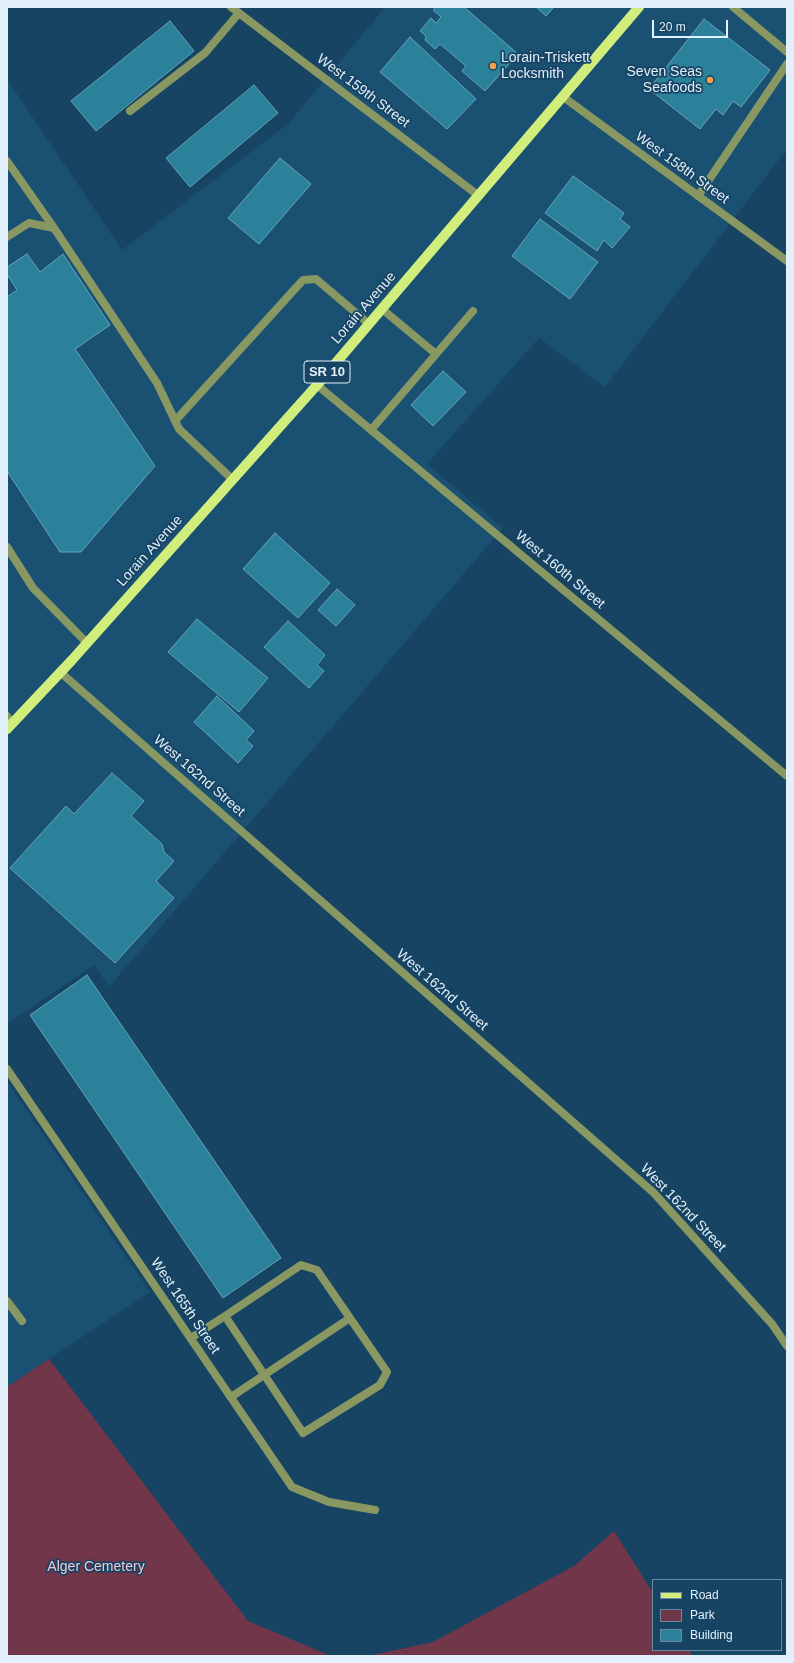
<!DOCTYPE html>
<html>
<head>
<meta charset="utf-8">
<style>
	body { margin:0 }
	#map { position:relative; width:794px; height:1663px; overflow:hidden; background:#174462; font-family:Helvetica,sans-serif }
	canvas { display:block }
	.frame { position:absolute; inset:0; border:8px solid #e2f0fb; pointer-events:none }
	.legend { position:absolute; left:652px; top:1579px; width:130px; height:72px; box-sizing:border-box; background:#174462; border:1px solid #68899f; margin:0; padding:5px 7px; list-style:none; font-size:12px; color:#e2f0fb }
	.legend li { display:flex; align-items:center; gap:8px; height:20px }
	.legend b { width:20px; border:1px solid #68899f }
	.scale { position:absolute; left:652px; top:20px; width:76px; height:18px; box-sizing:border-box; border:2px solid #e2f0fb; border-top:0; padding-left:5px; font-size:12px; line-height:14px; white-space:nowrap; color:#e2f0fb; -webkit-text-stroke:3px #174462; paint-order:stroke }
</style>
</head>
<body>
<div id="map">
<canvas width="794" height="1663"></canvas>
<div class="frame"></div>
<ul class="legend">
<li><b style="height:5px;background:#d1ee7c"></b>Road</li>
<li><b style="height:11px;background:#713649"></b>Park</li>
<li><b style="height:11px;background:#2b819a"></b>Building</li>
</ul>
<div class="scale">20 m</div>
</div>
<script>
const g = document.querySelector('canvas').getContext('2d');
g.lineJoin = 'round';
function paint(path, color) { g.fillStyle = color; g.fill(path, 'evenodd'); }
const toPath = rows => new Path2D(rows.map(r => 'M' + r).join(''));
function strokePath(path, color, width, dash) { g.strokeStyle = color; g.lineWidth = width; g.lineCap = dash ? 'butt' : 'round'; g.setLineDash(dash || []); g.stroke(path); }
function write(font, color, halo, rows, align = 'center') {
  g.font = font + ' Helvetica,sans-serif'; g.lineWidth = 3.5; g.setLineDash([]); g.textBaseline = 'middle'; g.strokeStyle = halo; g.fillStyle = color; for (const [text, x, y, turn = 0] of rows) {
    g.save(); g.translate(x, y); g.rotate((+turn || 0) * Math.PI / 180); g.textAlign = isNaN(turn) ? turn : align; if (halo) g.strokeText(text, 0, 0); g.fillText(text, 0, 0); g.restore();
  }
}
const built = toPath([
	[385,7,787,7,787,149,605,387,539,338,427,464,503,528,109,987,94,965,7,1024,7,79,122,250,288,124],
	[7,1081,150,1292,7,1387]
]);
const green = toPath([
	[49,1359,248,1621,331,1656,7,1656,7,1387],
	[614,1531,653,1593,653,1650,689,1650,693,1656,368,1656,433,1642,574,1566]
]);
const building = toPath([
	[436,7,464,7,518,54,485,91,462,71,466,66,440,44,435,49,425,40,426,36,420,31,431,18,436,23,441,17,433,10,436,7],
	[536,7,554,7,546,16,536,7],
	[704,19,770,70,741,107,733,101,723,115,716,109,700,129,649,89,704,19],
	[170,21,194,51,96,131,71,101,170,21],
	[410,37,476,99,447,129,380,72,410,37],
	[254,85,278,113,190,187,166,158,254,85],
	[280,158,311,184,259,244,228,218,280,158],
	[573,176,624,213,620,219,630,227,612,248,604,240,597,251,545,213,573,176],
	[540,219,598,262,570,299,512,256,540,219],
	[27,254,40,272,63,254,110,325,75,349,155,466,81,552,60,552,7,471,7,297,17,290,7,274,7,267,27,254],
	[443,371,466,392,433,426,411,405,443,371],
	[275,533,330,583,298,618,243,569,275,533],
	[337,589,355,605,336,626,318,610,337,589],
	[197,619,268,678,239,712,168,652,197,619],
	[288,621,325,655,317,665,324,671,309,688,264,647,288,621],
	[217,696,254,731,246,740,253,746,238,763,194,722,217,696],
	[112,773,144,801,131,816,162,844,164,852,174,861,156,881,174,898,115,963,10,868,66,806,74,814,112,773],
	[87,975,281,1258,223,1298,30,1015,87,975]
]);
const service = toPath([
	[733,7,787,52],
	[130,111,205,53,239,13],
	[7,161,54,228],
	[698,196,787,64],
	[7,237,29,223,54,228,157,383,179,429,232,479],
	[382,309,436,354],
	[175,421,303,280,316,279,369,324],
	[371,430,473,311],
	[7,547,33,588,87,643],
	[7,716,12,724],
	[7,1301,22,1321],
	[191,1338,211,1325,225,1316,301,1265,317,1270,387,1372,380,1385,303,1433,225,1316],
	[231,1397,350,1318]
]);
const minor = toPath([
	[231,7,479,196],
	[562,96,787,261],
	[317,385,787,776],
	[60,672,654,1193,772,1324,787,1346],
	[7,1069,292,1487,329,1502,375,1510]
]);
const primary = toPath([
	[7,729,72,660,317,385,639,7]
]);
const markers = [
	[493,66,4,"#f9a04c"],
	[710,80,4,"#f9a04c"]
];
const shields = [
	[327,372,46]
];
const shieldNames = [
	["SR 10",327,372]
];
const poiNames = [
	["Lorain-Triskett",501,58],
	["Locksmith",501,74],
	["Seven Seas",702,72,"right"],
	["Seafoods",702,88,"right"]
];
const streetNames = [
	["West 159th Street",363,91,37],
	["West 158th Street",682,168,36],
	["Lorain Avenue",364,308,-49],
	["Lorain Avenue",150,551,-48],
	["West 160th Street",560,570,40],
	["West 162nd Street",199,776,41],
	["West 162nd Street",442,990,41],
	["West 162nd Street",683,1208,46],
	["West 165th Street",185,1306,56]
];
const parkNames = [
	["Alger Cemetery",96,1567]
];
paint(built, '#1a5072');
paint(green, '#713649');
paint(building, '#2b819a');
strokePath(building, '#65a3b7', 1);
strokePath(service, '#899862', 8);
strokePath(minor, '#899862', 8);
strokePath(primary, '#d1ee7c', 10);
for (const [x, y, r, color] of markers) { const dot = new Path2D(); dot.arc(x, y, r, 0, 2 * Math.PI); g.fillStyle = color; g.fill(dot); strokePath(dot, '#174462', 1.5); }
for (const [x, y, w] of shields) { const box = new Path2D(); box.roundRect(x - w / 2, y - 11, w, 22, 3); g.fillStyle = '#174462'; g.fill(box); strokePath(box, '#e2f0fb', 1); }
write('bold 13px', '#e2f0fb', null, shieldNames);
write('14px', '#e2f0fb', '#174462', poiNames, 'left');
write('14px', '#e2f0fb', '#174462', streetNames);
write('14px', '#f5c5d2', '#174462', parkNames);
</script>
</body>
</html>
